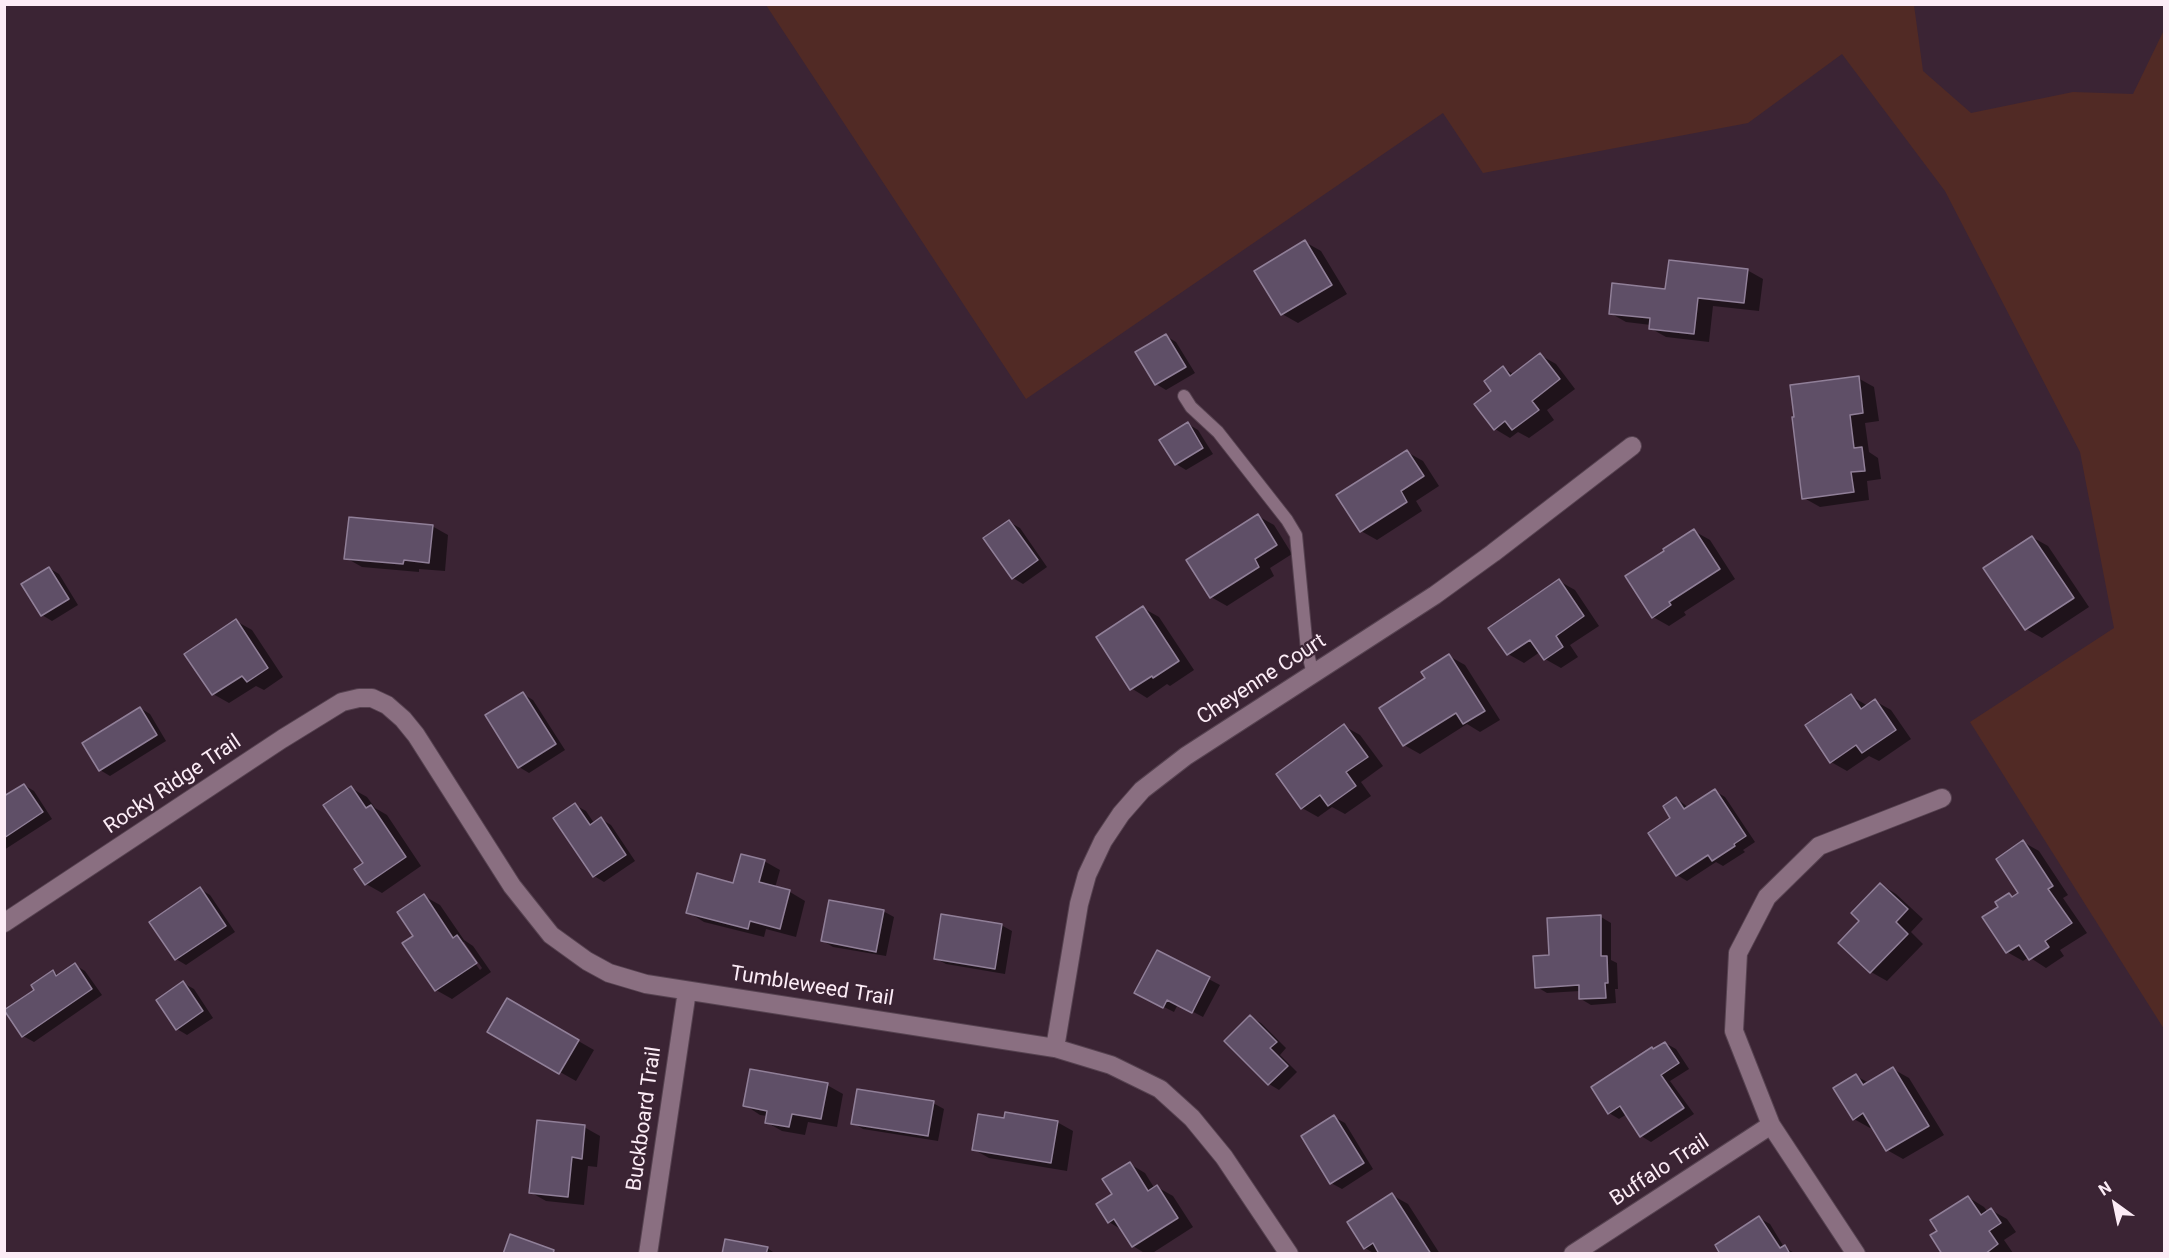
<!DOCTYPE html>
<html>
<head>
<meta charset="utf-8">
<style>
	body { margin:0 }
	#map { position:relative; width:2169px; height:1258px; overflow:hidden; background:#3b2434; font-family:Roboto,sans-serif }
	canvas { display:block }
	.frame { position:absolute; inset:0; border:6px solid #fcecf6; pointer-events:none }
	.north { position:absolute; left:2085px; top:1174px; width:60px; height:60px; -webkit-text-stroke:4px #3b2434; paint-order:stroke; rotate:327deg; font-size:16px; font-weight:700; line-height:24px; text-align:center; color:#fcecf6 }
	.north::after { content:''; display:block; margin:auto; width:21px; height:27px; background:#fcecf6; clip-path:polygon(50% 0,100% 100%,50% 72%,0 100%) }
</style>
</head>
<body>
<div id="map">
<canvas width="2169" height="1258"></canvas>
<div class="frame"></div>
<div class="north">N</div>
</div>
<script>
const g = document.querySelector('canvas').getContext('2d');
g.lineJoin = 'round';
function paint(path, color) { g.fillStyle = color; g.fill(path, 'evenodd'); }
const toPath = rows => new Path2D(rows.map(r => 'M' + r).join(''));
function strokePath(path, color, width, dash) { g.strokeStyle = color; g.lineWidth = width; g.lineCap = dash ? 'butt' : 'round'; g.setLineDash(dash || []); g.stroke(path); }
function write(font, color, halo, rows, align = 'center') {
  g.font = font + ' Roboto,sans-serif'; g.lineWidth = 4.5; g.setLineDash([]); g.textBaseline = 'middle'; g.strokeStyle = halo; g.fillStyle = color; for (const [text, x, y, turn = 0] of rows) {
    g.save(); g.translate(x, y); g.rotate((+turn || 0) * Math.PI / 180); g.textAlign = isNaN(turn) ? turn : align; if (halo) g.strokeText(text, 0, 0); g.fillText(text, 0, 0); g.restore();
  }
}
const green = toPath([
	[766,5,1914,5,1923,71,1971,113,2073,92,2133,94,2164,30,2164,1029,1970,722,2114,628,2080,452,1945,191,1842,54,1748,123,1483,173,1443,113,1026,399]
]);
const shadow = toPath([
	[1305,242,1321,251,1347,294,1298,323,1282,314],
	[1747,270,1763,279,1759,311,1713,306,1709,342,1666,337,1650,328,1651,325,1626,322,1610,313,1667,291],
	[1166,336,1176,342,1195,373,1166,390,1156,384],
	[1540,355,1556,364,1575,389,1547,410,1554,420,1529,438,1518,432,1510,438,1495,429,1493,391,1503,368,1515,375],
	[1858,378,1874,387,1879,421,1865,423,1869,452,1878,458,1881,479,1867,481,1869,500,1820,507,1804,498],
	[1188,424,1198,430,1213,454,1186,470,1176,464],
	[1407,452,1423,461,1439,486,1416,501,1422,511,1377,540,1361,531],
	[1258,516,1274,525,1292,554,1270,568,1274,576,1227,606,1211,597],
	[1009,522,1020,528,1047,567,1023,584,1013,578],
	[432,526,448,535,445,571,419,569,419,572,362,567,346,558],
	[1694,531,1710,540,1735,579,1684,612,1686,615,1669,626,1653,617],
	[2032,537,2048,546,2089,607,2042,638,2026,629],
	[49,568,59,574,78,605,52,621,42,615],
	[1559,581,1575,590,1599,626,1570,645,1578,657,1561,668,1545,659,1540,652,1524,663,1508,654,1490,628],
	[1143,608,1159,617,1194,670,1170,686,1167,684,1147,698,1131,688],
	[236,621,252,630,283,677,264,690,256,686,229,703,213,694,186,654],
	[1449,656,1465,665,1500,720,1480,732,1467,724,1420,754,1404,745,1427,679],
	[523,694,533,700,565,750,529,773,519,767],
	[1851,696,1868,706,1875,701,1891,710,1911,739,1879,761,1869,756,1847,771,1831,762],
	[140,708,150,714,166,741,110,776,100,770],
	[1344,726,1360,735,1383,766,1361,782,1371,796,1345,814,1332,807,1318,817,1302,808],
	[24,785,34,791,52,819,4,850,4,798],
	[351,788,367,797,375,808,387,815,421,866,382,893,366,884,365,864],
	[1715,791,1725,797,1755,842,1743,850,1745,852,1723,866,1716,862,1687,881,1677,875,1673,819,1676,798,1689,808],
	[575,805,586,811,594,823,601,819,611,825,635,861,604,882,594,876],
	[2023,842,2039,851,2068,895,2063,898,2087,933,2060,950,2064,956,2046,968,2029,957,2023,961,2007,952,1984,918,2000,908,2009,895,2014,898,2020,894],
	[764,861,780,870,775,888,790,892,805,901,796,937,766,929,764,937,704,922,688,912,734,884],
	[1880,884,1896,894,1923,919,1911,932,1923,944,1887,981,1871,972,1840,943,1861,921],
	[200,889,210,895,235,932,186,965,176,959],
	[424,896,440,905,464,940,473,946,491,972,452,999,436,990,415,936],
	[460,942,464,942,482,968,480,970],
	[883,911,894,917,886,956,833,947,823,941],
	[1601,917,1611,923,1611,960,1617,963,1618,989,1615,989,1616,1003,1591,1005,1581,999,1580,991,1547,993,1537,987,1551,956,1549,920],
	[1001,925,1012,931,1005,974,946,964,935,958],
	[1157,952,1220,985,1203,1017,1178,1004,1174,1012,1146,998],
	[75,965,85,971,102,995,34,1042,23,1036,36,991,53,972,59,975],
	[183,983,194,989,213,1018,187,1035,177,1029],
	[507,1000,594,1050,576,1081,489,1032],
	[1250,1017,1261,1023,1286,1048,1280,1055,1297,1072,1279,1090,1269,1084],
	[1665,1043,1676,1049,1689,1069,1670,1081,1694,1114,1651,1142,1641,1136,1627,1114,1619,1119,1609,1113,1654,1050],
	[1893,1069,1909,1078,1944,1135,1903,1159,1887,1150,1873,1126,1870,1128,1854,1119,1856,1076,1869,1083],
	[827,1085,843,1094,837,1127,808,1122,805,1135,782,1131,766,1122,767,1116,760,1115,745,1105],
	[933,1103,944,1109,938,1141,863,1129,853,1123],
	[1334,1117,1345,1123,1373,1169,1342,1189,1331,1183],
	[1005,1120,1057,1122,1073,1131,1067,1171,989,1158,973,1149],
	[584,1127,600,1136,597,1167,588,1166,584,1205,546,1201,530,1192],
	[1130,1164,1145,1173,1155,1189,1157,1187,1173,1196,1193,1227,1151,1254,1146,1254,1133,1246,1122,1230,1109,1222,1098,1204,1114,1194],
	[1392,1195,1408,1204,1440,1254,1375,1254,1365,1248],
	[1968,1197,1984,1207,1988,1212,1991,1210,2007,1219,2016,1232,2004,1240,2013,1253,1944,1254],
	[1759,1218,1770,1224,1784,1247,1796,1254,1722,1254],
	[767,1248,776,1254,724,1254]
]);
const building = toPath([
	[1305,240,1332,285,1281,315,1254,271,1305,240],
	[1669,260,1748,269,1744,303,1698,298,1694,334,1649,329,1650,318,1609,314,1612,283,1665,289,1669,260],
	[1166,334,1186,367,1155,385,1135,352,1166,334],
	[1540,353,1560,379,1532,401,1539,410,1512,430,1505,421,1494,430,1474,404,1491,391,1484,381,1503,366,1510,376,1540,353],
	[1859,376,1863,413,1850,415,1854,448,1862,447,1865,471,1851,472,1854,492,1802,499,1792,417,1794,417,1790,385,1859,376],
	[1188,422,1203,448,1175,465,1159,440,1188,422],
	[1407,450,1424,476,1401,491,1407,502,1360,532,1336,495,1407,450],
	[1258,514,1277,545,1255,559,1259,567,1210,598,1186,560,1258,514],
	[349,517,433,525,429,563,404,560,403,564,344,559,349,517],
	[1009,520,1038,560,1012,579,983,538,1009,520],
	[1694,529,1720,569,1669,602,1671,605,1652,618,1625,576,1664,551,1663,549,1694,529],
	[2032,536,2074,598,2025,630,1983,568,2032,536],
	[49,567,69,599,41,616,21,584,49,567],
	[1559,579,1584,616,1556,636,1563,647,1544,660,1530,640,1507,655,1488,628,1559,579],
	[1143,606,1179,661,1153,678,1152,676,1130,690,1096,637,1143,606],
	[236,619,268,668,247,682,242,676,212,695,184,654,236,619],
	[1449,654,1485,711,1463,724,1456,713,1403,746,1379,708,1425,678,1421,672,1449,654],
	[523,692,556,744,518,768,485,715,523,692],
	[1851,694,1861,709,1875,699,1896,730,1862,753,1856,745,1830,763,1805,725,1851,694],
	[140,707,157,735,99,771,82,743,140,707],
	[1344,724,1368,757,1346,772,1356,786,1328,806,1320,795,1301,809,1276,774,1344,724],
	[24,784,43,812,4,838,4,796,24,784],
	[351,786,366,808,371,805,406,857,365,885,354,869,363,863,323,805,351,786],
	[1715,789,1746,836,1734,844,1735,846,1712,861,1708,855,1676,876,1648,833,1670,818,1663,806,1676,797,1684,809,1715,789],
	[575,803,590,825,601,817,626,855,593,877,553,818,575,803],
	[2023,840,2053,886,2048,889,2072,923,2045,941,2049,947,2029,960,2019,945,2006,953,1982,917,1998,907,1995,902,2009,893,2012,897,2018,893,1996,859,2023,840],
	[741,854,765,860,759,882,790,890,780,929,750,921,748,929,686,913,697,873,733,883,741,854],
	[1880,883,1908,909,1896,922,1908,934,1870,973,1838,943,1859,921,1851,913,1880,883],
	[200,887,226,926,175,960,149,922,200,887],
	[424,894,453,938,457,935,477,963,435,991,402,943,413,936,397,912,424,894],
	[829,900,884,910,876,952,821,941,829,900],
	[941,914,1002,924,995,969,934,959,941,914],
	[1601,915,1601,956,1607,956,1608,983,1605,983,1606,998,1579,999,1579,985,1535,988,1533,956,1549,955,1547,918,1601,915],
	[1157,950,1210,977,1192,1013,1167,1000,1163,1008,1134,993,1157,950],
	[75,963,92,989,22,1037,4,1010,34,990,31,985,53,970,56,976,75,963],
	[183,981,203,1011,176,1030,156,1000,183,981],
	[507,998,579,1040,559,1074,487,1032,507,998],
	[1250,1015,1277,1042,1270,1048,1288,1066,1268,1085,1224,1041,1250,1015],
	[1665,1042,1679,1063,1661,1075,1684,1108,1640,1137,1620,1106,1608,1114,1591,1087,1652,1047,1653,1049,1665,1042],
	[1893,1067,1929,1126,1886,1151,1863,1113,1853,1120,1833,1088,1856,1074,1863,1085,1893,1067],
	[750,1069,828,1083,821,1119,792,1114,789,1127,765,1123,767,1111,743,1106,750,1069],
	[857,1089,934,1101,928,1136,851,1124,857,1089],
	[1005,1112,1058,1121,1051,1163,972,1150,978,1114,1004,1118,1005,1112],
	[1334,1115,1364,1163,1330,1184,1301,1136,1334,1115],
	[537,1120,585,1125,582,1159,572,1157,568,1197,529,1193,537,1120],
	[1130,1162,1148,1191,1157,1185,1178,1218,1132,1247,1114,1219,1108,1223,1096,1204,1112,1194,1102,1179,1130,1162],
	[1392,1193,1431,1254,1379,1254,1373,1243,1364,1249,1347,1222,1392,1193],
	[1968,1196,1981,1215,1991,1208,2001,1223,1989,1231,1998,1244,1985,1254,1942,1254,1930,1235,1937,1231,1930,1220,1968,1196],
	[1759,1216,1780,1248,1785,1245,1790,1254,1720,1254,1715,1245,1759,1216],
	[510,1234,554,1250,553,1254,503,1254,510,1234],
	[725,1239,768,1247,766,1254,722,1254,725,1239]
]);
const lane = toPath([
	[1184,396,1191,407,1218,432,1287,520,1296,535,1307,650,1313,674]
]);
const street = toPath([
	[4,923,282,739,342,702,359,698,372,698,387,705,403,719,416,735,512,886,551,935,587,961,609,973,646,984,1055,1048,1111,1065,1160,1089,1192,1118,1224,1157,1289,1254],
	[1055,1048,1079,904,1087,875,1103,841,1121,814,1142,790,1186,756,1435,595,1493,553,1632,446],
	[648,1254,687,991],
	[1573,1254,1771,1125],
	[1856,1254,1771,1125,1734,1031,1738,953,1767,897,1819,846,1942,798]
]);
const streetNames = [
	["Cheyenne Court",1262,680,-33],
	["Rocky Ridge Trail",173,785,-34],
	["Tumbleweed Trail",812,987,9],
	["Buckboard Trail",645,1119,-82],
	["Buffalo Trail",1660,1171,-33]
];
paint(green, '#512a25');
paint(shadow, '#0007');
paint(building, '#5f4f67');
strokePath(building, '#907f98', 1.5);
strokePath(lane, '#564250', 14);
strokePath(street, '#564250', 20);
strokePath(lane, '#8a6f81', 12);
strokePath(street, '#8a6f81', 18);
write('21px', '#fcecf6', '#3b2434', streetNames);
</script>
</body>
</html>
